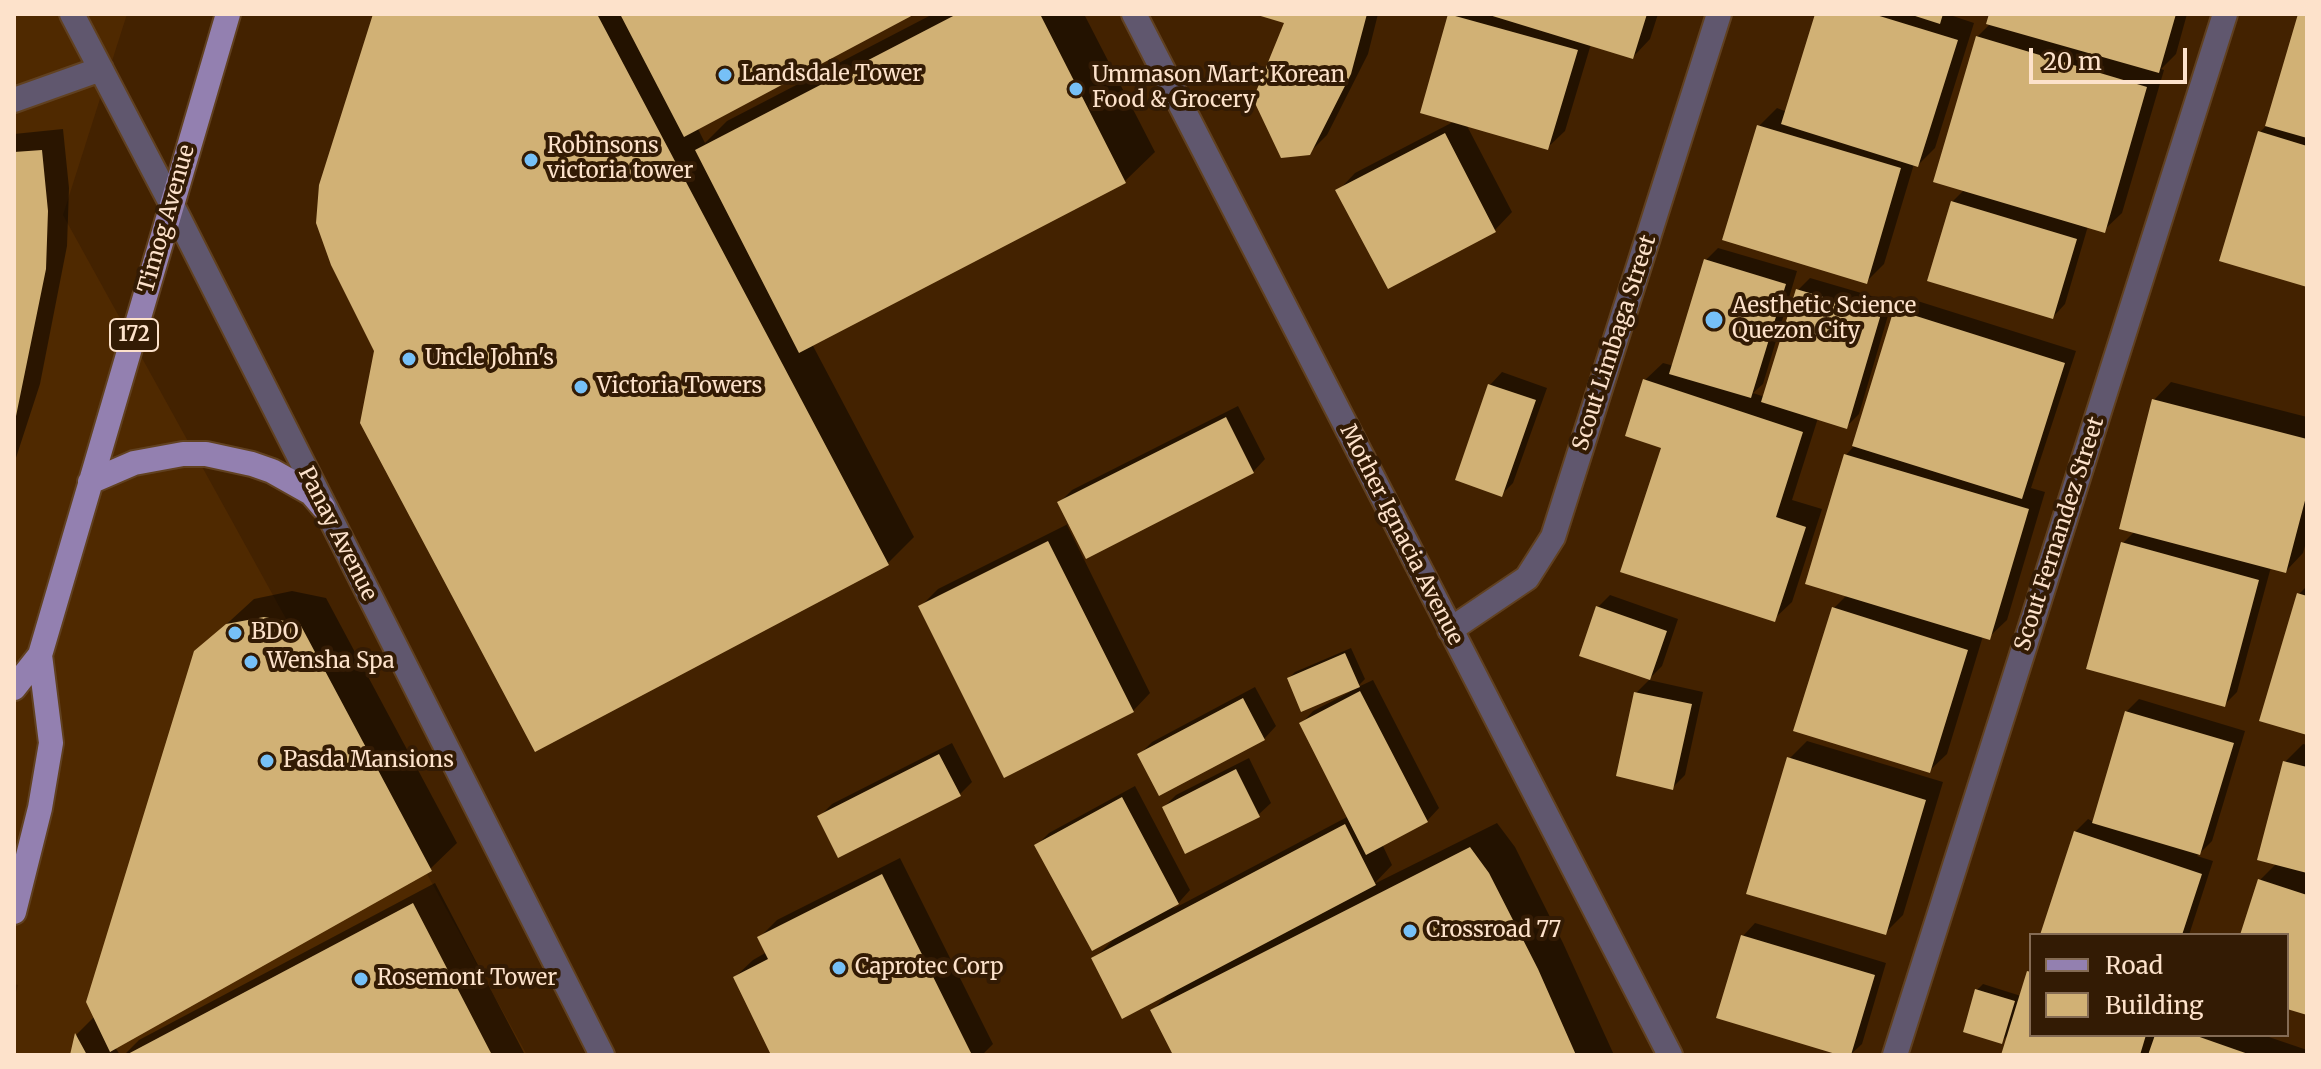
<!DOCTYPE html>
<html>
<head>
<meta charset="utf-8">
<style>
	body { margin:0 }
	#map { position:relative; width:2321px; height:1069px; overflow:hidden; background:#432200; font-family:Merriweather,serif }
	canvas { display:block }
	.frame { position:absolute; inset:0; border:16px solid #fde2cb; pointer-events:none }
	.legend { position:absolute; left:2029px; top:933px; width:260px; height:104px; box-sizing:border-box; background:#331b04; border:2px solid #846b54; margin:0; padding:10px 14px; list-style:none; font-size:24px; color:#fde2cb }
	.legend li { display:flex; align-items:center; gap:16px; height:40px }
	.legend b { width:40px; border:2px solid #846b54 }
	.scale { position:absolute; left:2029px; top:48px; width:158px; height:36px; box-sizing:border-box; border:4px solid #fde2cb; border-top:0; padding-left:10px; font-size:24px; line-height:28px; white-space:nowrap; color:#fde2cb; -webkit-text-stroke:6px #331b04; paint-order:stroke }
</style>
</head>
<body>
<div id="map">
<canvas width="2321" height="1069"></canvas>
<div class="frame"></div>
<ul class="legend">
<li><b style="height:10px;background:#9380b0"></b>Road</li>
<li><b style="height:22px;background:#d1b175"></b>Building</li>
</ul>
<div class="scale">20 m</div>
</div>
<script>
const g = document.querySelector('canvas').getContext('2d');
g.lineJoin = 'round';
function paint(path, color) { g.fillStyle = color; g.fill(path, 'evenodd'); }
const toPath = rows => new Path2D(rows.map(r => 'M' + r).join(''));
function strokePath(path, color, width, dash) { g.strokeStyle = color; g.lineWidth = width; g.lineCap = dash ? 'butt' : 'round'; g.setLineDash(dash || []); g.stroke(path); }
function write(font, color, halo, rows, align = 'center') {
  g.font = font + ' Merriweather,serif'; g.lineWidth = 8; g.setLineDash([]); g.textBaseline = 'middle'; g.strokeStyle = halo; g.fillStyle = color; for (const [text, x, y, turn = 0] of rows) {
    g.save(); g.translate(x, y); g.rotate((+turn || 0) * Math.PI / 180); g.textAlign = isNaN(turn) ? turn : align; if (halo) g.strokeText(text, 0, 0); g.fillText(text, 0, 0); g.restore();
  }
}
const built = toPath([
	[14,14,127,14,63,215,527,1055,14,1055,14,999,18,985,14,984]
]);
const shadow = toPath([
	[375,14,911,14,697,127,705,143,727,121,933,14,1084,14,1155,152,1125,181,812,344,914,537,888,563,535,749,376,350],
	[1257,14,1378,14,1368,54,1327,135,1309,153,1287,21],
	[1450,14,1658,14,1650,39,1633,57,1591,44,1565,131,1547,148,1466,124,1512,212,1495,230,1338,191,1355,173,1455,121,1422,111],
	[1817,14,1947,14,1974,23,1935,148,1918,165,1914,164,1884,264,1866,282,1759,126,1777,108,1787,112],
	[1991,14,2187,14,2176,54,2161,69,2164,70,2122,213,2104,230,2088,226,2065,304,2053,317,1952,202,1965,189,1977,37,1991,23],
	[2300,14,2307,14,2307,285,2260,132,2267,125],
	[63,129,69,188,67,246,40,384,14,464,14,134],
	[1718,248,1797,271,1763,384,1753,393,1765,397,1798,290,1810,278,1892,302,1859,414,1846,427,1818,418,1792,500,1822,509,1792,602,1774,619,1664,447,1645,380,1663,363,1674,366,1706,260],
	[1908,298,2076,351,2031,488,2045,492,2007,620,1989,637,1983,636,1947,754,1929,771,1834,608,1847,595,1846,455,1855,445,1895,310],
	[1502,372,1547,388,1513,483,1501,495,1490,385],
	[2171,382,2307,417,2307,539,2303,553,2286,571,2271,567,2237,692,2225,704,2123,543,2135,531,2154,400],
	[1238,406,1265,459,1253,472,1067,525,1150,693,1133,711,921,606,938,589,1070,523,1059,503,1072,490],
	[2307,586,2307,733,2299,594],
	[292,591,326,598,457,843,430,869,115,1047,120,1055,72,1055,77,1034,95,1016,196,652,254,599],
	[1610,595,1678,619,1662,666,1650,678,1598,607],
	[1351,648,1365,679,1356,688,1373,680,1439,808,1427,821,1382,844,1392,865,1374,884,1497,823,1515,847,1563,943,1614,1055,1175,1055,1153,1010,1171,991,1094,959,1114,939,1036,846,1049,833,1135,786,1190,890,1173,909,1349,816,1301,724,1313,711,1350,692,1349,689,1289,678,1295,672],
	[1649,680,1703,692,1685,775,1673,787,1636,693],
	[1255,687,1276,726,1264,739,1140,754,1152,742],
	[2139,699,2245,731,2212,841,2197,856,2213,861,2189,935,2043,935,2075,832,2088,819,2094,822,2126,712],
	[1807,741,1943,782,1903,915,1885,933,1789,759],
	[952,743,972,782,960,794,820,816,832,804],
	[2303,744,2307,745,2307,1013,2287,1007,2287,935,2242,935,2260,880,2277,863,2285,762],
	[1249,758,1271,803,1258,815,1164,807,1176,795],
	[900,858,993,1044,982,1055,774,1055,735,977,753,960,767,952,760,937,777,920],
	[435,883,525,1055,124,1055,139,1040],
	[1755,923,1886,963,1862,1044,1850,1055,1846,1055,1743,936],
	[2031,969,2031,1035,2263,1035,2307,1050,2307,1055,2003,1055,2009,1034,2001,1042,1977,990,1983,984,2021,996]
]);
const building = toPath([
	[373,14,597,14,889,565,535,752,360,423,374,351,331,265,316,223,319,185],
	[620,14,915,14,684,137],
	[957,14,1040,14,1126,183,799,353,695,150],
	[1254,14,1367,14,1351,74,1310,155,1281,158,1253,99,1284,23],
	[1448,14,1578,50,1548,150,1420,113],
	[1486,14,1647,14,1633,59],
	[1815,14,1873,14,1958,40,1918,167,1781,124],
	[1909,14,1943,14,1940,24],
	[1989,14,2176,14,2159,73,1986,24],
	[2298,14,2307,14,2307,138,2265,126],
	[1976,36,2147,87,2105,233,1933,182],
	[1757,125,1901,168,1867,284,1722,240],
	[2258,131,2307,146,2307,287,2219,261],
	[1445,133,1496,232,1388,289,1335,190],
	[42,150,48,211,46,269,15,421,14,152],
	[1951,201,2077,239,2053,319,1927,281],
	[1704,259,1786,284,1751,398,1669,374],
	[1796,289,1881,314,1847,429,1761,402],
	[1894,309,2065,363,2022,499,1852,446],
	[1643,379,1803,432,1776,517,1806,527,1775,622,1620,572,1661,448,1625,436],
	[1488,384,1536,400,1502,497,1455,480],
	[2152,399,2307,439,2307,493,2286,573,2119,529],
	[1226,417,1254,473,1086,559,1057,502],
	[1844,454,2029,509,1990,640,1805,584],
	[1048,541,1134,712,1004,778,918,606],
	[2121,542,2259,580,2225,707,2086,669],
	[2297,593,2307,596,2307,735,2259,721],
	[1596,606,1667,631,1650,680,1579,656],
	[1832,607,1968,650,1930,773,1793,731],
	[264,617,300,624,432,871,110,1052,86,1002,194,651,226,624],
	[1345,653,1360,687,1301,712,1287,678],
	[1360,691,1428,822,1366,855,1299,723],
	[1634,692,1692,704,1673,790,1616,776],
	[1243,698,1265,740,1159,796,1137,754],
	[2125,711,2234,743,2200,855,2092,823],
	[939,754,961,796,838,858,817,816],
	[1787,757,1926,800,1886,935,1746,894],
	[2283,761,2307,767,2307,873,2257,860],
	[1236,769,1260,817,1185,854,1162,807],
	[1122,797,1179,904,1092,951,1034,845],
	[1345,824,1376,885,1122,1019,1091,958],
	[2074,831,2202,874,2182,935,2040,935],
	[1470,847,1489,873,1538,969,1576,1055,1173,1055,1150,1010],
	[882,874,972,1055,771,1055,733,977,768,959,757,937],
	[2258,879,2307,895,2307,1015,2287,1009,2287,935,2240,935],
	[413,903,492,1055,126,1055],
	[1741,935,1875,975,1851,1055,1839,1055,1716,1018],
	[2027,971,2031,972,2031,1035,2146,1035,2140,1055,2001,1055],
	[1975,989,2015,1001,2002,1044,1963,1032],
	[75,1033,87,1055,70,1055],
	[2155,1035,2194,1035,2251,1055,2148,1055]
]);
const minor = toPath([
	[72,14,172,205,602,1055],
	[1134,14,1670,1055],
	[14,100,101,69],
	[1450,630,1527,578,1553,537,1719,14],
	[1895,1055,2225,14]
]);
const major = toPath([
	[90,482,134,463,183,454,206,454,252,464,272,471,311,493,323,507],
	[14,688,40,655,228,14],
	[14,912,40,808,51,743,40,655]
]);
const markers = [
	[725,75,8,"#76c0f7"],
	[1076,89,8,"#76c0f7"],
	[531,160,8,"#76c0f7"],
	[1714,320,10,"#76c0f7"],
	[409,359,8,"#76c0f7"],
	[581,387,8,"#76c0f7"],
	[235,633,8,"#76c0f7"],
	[251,662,8,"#76c0f7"],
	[267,761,8,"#76c0f7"],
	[1410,931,8,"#76c0f7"],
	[839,968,8,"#76c0f7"],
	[361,979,8,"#76c0f7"]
];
const shields = [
	[134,335,48]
];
const shieldNames = [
	["172",134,335]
];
const poiNames = [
	["Landsdale Tower",741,75],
	["Ummason Mart: Korean",1092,76],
	["Food & Grocery",1092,101],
	["Robinsons",547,147],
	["victoria tower",547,172],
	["Aesthetic Science",1732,307],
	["Quezon City",1732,332],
	["Uncle John's",425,359],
	["Victoria Towers",597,387],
	["BDO",251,633],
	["Wensha Spa",267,662],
	["Pasda Mansions",283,761],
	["Crossroad 77",1426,931],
	["Caprotec Corp",855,968],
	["Rosemont Tower",377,979]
];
const streetNames = [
	["Timog Avenue",167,219,-74],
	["Scout Limbaga Street",1615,343,-72],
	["Panay Avenue",337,534,63],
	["Scout Fernandez Street",2060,534,-72],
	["Mother Ignacia Avenue",1401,535,63]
];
paint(built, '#4f2900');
paint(shadow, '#0007');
paint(building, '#d1b175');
strokePath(minor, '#614120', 28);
strokePath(major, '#614120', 28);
strokePath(minor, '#60576e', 24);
strokePath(major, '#9380b0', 24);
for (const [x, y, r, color] of markers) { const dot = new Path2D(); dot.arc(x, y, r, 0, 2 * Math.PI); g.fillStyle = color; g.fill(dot); strokePath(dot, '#331b04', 3); }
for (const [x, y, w] of shields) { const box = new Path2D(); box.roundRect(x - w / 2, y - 16, w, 32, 6); g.fillStyle = '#331b04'; g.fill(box); strokePath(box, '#fde2cb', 2); }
write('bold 20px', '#fde2cb', null, shieldNames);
write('22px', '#fde2cb', '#331b04', poiNames, 'left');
write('22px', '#fde2cb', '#331b04', streetNames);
</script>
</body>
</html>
